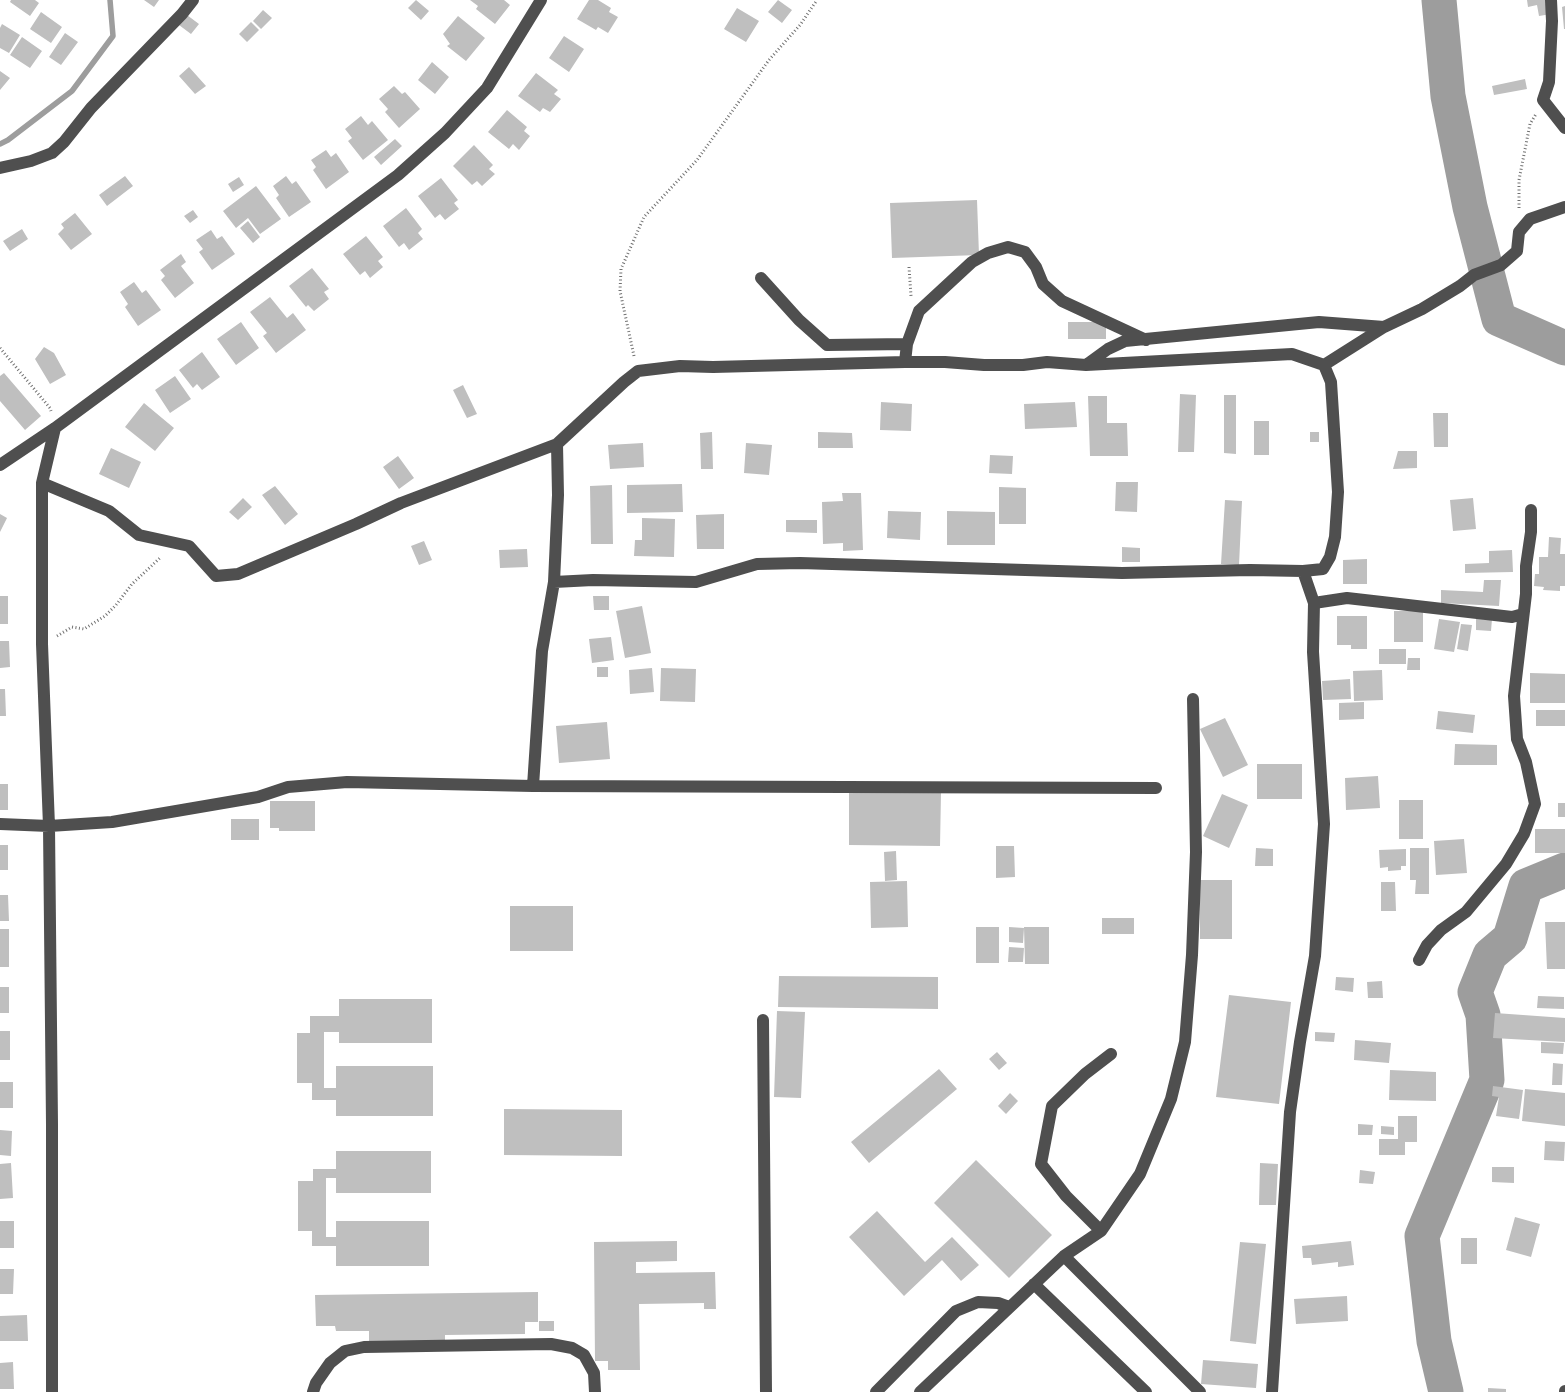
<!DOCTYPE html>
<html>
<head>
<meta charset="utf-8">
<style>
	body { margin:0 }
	canvas { display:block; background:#fff }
</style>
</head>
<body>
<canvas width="1565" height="1392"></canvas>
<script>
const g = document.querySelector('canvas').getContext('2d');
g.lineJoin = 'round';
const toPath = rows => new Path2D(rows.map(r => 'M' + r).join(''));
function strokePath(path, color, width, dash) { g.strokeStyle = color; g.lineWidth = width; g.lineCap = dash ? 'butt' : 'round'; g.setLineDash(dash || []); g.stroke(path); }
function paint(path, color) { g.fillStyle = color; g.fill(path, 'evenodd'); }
const stream = toPath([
	[0,144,8,140,72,91,113,36,110,0]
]);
const river = toPath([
	[1439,0,1448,96,1470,207,1499,319,1565,348],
	[1446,1392,1434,1341,1422,1236,1487,1080,1483,1015,1475,992,1490,955,1510,938,1526,886,1565,870]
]);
const building = toPath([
	[11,0,35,0,39,3,30,16,10,2],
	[144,0,159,0,154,7],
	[416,0,429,11,421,20,408,8],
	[470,0,504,0,510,5,495,24,476,9,478,6],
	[589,0,598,0,611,8,609,12,618,17,608,33,598,27,596,30,577,19],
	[778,0,792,10,782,23,768,12],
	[1527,0,1548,0,1551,14,1539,16,1537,5,1528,7],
	[1565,6,1565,29,1564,29,1562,7],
	[737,8,759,21,746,42,724,29],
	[263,10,272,18,261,29,253,21],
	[41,12,62,27,51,43,30,29],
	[187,15,199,24,191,34,179,25],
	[458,16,485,38,466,61,447,46,450,44,443,34],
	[251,22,259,30,247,42,239,34],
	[2,24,20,35,9,53,0,48,0,28],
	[65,33,78,42,61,65,49,57],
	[564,36,584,49,569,72,549,58],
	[22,37,42,51,30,68,10,55],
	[432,62,449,77,435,94,418,80],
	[189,67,206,86,195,94,179,76],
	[0,71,10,78,0,90],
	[536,73,558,90,554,94,561,99,550,112,543,108,540,112,518,96],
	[1525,79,1527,89,1494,95,1492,86],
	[394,86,402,94,405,92,420,109,399,128,385,112,388,109,379,99],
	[507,110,527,127,524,131,530,136,519,150,513,144,509,149,488,132],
	[361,116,368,125,372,121,388,140,363,160,348,141,352,138,345,129],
	[395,139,402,146,381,165,374,157],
	[474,145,493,165,489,169,495,174,482,186,477,181,472,185,453,166],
	[326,150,331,157,336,153,349,172,326,189,313,170,316,167,311,160],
	[125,176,133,186,107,206,99,195],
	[286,176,292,184,296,181,311,202,289,217,276,198,279,195,273,186],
	[239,177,244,185,233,192,228,184],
	[441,178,458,200,454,203,459,209,445,220,440,214,435,218,418,196],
	[256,186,281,219,260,234,248,218,236,228,223,211],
	[977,200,979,255,892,258,890,203],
	[406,208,422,229,418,233,423,239,409,250,404,243,399,247,383,226],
	[193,210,198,217,190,223,184,216],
	[75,213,92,234,71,250,58,234,64,228,61,224],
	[248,221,260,237,253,243,240,228],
	[22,229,28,239,10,251,3,241],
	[211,230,217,239,222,236,235,254,212,270,199,252,203,249,196,240],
	[366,236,383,257,378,261,383,267,370,278,365,271,360,275,343,254],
	[181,254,186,262,181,266,194,283,175,298,161,280,165,276,160,270],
	[312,268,329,289,324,292,329,299,314,311,308,305,306,307,289,286],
	[134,282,142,293,146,290,161,310,138,326,125,307,128,304,120,292],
	[270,297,287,318,293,313,306,330,276,353,263,336,267,333,250,312],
	[241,322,259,348,236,365,217,339],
	[1068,322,1106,322,1106,339,1068,339],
	[44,347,54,353,66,375,50,384,35,359],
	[202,352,220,377,202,390,197,384,193,388,179,370],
	[4,373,41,416,25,430,0,401,0,376],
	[175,376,191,399,170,413,155,390],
	[463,385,477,414,467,418,453,390],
	[1180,394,1196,395,1194,452,1178,452],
	[1224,395,1236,395,1236,454,1224,453],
	[1088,396,1107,396,1107,423,1127,423,1128,456,1090,456],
	[881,402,912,404,911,431,880,430],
	[1075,402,1077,427,1025,429,1024,404],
	[144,403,174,428,155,451,125,427],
	[1433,413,1448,413,1448,447,1434,447],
	[1254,421,1269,421,1269,455,1254,455],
	[712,432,713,469,701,469,700,433],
	[818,432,852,433,853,448,818,448],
	[1310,432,1319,432,1319,442,1310,442],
	[643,443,644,467,610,469,608,445],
	[746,443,772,445,769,475,744,473],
	[111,448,141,462,129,488,99,474],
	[1398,451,1417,451,1417,468,1393,469],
	[990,455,1013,456,1012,474,989,473],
	[398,456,414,478,399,489,383,467],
	[1116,482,1138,482,1137,512,1115,511],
	[682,484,683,512,627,513,627,485],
	[612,485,613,544,591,544,590,486],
	[275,486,298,514,285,525,262,495],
	[999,487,1026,488,1026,524,999,524],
	[842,493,861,493,863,550,843,551,843,543,823,544,822,502,843,501],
	[243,498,252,507,238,520,229,512],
	[1473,498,1476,529,1453,531,1450,500],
	[1225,500,1242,501,1239,565,1221,564],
	[888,511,921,512,920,540,887,538],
	[947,511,995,512,995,545,947,545],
	[0,514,7,518,0,532],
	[724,514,724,549,697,549,696,515],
	[642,518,675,519,674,557,634,556,635,540,642,540],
	[786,520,817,520,817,533,786,532],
	[1549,537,1561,538,1560,554,1565,554,1565,586,1560,586,1560,591,1543,590,1544,587,1534,586,1535,574,1539,574,1539,557,1548,557],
	[424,541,432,560,419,565,411,546],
	[1122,547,1140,548,1140,562,1122,562],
	[527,549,528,567,500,568,499,550],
	[1512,550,1513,572,1465,573,1465,564,1489,563,1489,551],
	[1367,559,1367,584,1343,584,1343,560],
	[1484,580,1501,580,1499,606,1441,603,1441,590,1483,592],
	[0,596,8,596,8,624,0,624],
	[593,596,609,596,609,610,594,610],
	[642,606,651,653,625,658,616,611],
	[1394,611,1423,611,1423,642,1394,642],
	[1337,616,1367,616,1367,649,1351,649,1351,645,1337,645],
	[1476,618,1492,619,1491,631,1476,630],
	[1439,619,1460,622,1454,652,1434,649],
	[1461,624,1472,625,1468,651,1457,649],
	[611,637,614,660,592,663,589,639],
	[0,641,9,641,10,667,0,668],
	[1379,649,1406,649,1406,664,1379,664],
	[1408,658,1420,658,1420,670,1407,670],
	[597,667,608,667,608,677,597,677],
	[652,668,654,692,630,694,629,670],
	[661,668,696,669,695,702,660,701],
	[1382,670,1383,700,1354,701,1353,671],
	[1530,673,1565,674,1565,703,1530,703],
	[1350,679,1351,699,1323,700,1322,681],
	[0,689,5,689,6,716,0,716],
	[1364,702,1364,719,1339,720,1339,703],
	[1536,710,1565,710,1565,726,1536,726],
	[1438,711,1475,715,1473,733,1436,729],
	[1225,718,1248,765,1223,777,1200,729],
	[607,722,610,759,559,763,556,726],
	[1455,744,1497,745,1497,765,1454,765],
	[1257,764,1302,764,1302,799,1257,799],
	[1378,776,1380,808,1346,810,1345,778],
	[0,784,8,784,8,810,0,810],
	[849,791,941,792,940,846,849,845],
	[1222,794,1248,805,1229,848,1203,836],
	[1399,800,1423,800,1423,839,1399,839],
	[270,801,315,801,315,831,279,831,279,828,270,828],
	[1558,803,1565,803,1565,817,1558,817],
	[231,819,259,819,259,840,231,840],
	[1535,829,1565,829,1565,853,1535,853],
	[1464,839,1467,873,1436,875,1434,841],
	[0,845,8,845,8,870,0,870],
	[996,846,1014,846,1015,877,996,878],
	[1256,848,1273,849,1273,866,1255,866],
	[1410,848,1429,848,1429,894,1415,894,1416,880,1410,880],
	[1406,849,1406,866,1401,866,1401,870,1388,871,1388,867,1380,868,1379,850],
	[896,851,897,880,885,881,884,852],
	[1200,880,1232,880,1232,939,1200,939],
	[907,881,908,927,871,928,870,882],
	[1381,882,1395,882,1396,911,1381,911],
	[0,895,8,895,9,921,0,921],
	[510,906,573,906,573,951,510,951],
	[1102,918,1134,918,1134,934,1102,934],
	[1545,922,1565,922,1565,969,1547,969],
	[976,927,999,927,999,963,976,963],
	[1009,927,1024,928,1023,943,1009,942],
	[1024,927,1049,927,1049,964,1025,964],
	[0,929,9,929,9,967,0,967],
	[1009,947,1024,948,1023,962,1008,962],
	[779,976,938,977,938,1009,778,1007],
	[1336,977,1354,978,1353,992,1335,990],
	[1382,981,1383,998,1368,998,1367,982],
	[0,987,9,987,9,1013,0,1013],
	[1229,995,1291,1002,1279,1104,1216,1097],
	[1538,996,1564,997,1564,1009,1537,1008],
	[339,999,432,999,432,1043,339,1043,339,1032,324,1032,324,1088,336,1088,336,1066,433,1066,433,1116,336,1116,336,1100,312,1100,312,1083,297,1083,297,1033,310,1033,310,1016,339,1016],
	[777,1011,805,1012,801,1098,774,1097],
	[1495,1013,1565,1018,1565,1042,1493,1038],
	[0,1031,10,1031,10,1060,0,1060],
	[1315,1032,1335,1033,1334,1042,1315,1041],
	[1355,1040,1391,1043,1389,1063,1354,1060],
	[1541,1042,1564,1043,1563,1054,1541,1053],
	[997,1052,1007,1063,999,1070,989,1059],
	[1553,1063,1563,1064,1562,1085,1552,1085],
	[939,1069,957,1089,869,1163,851,1142],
	[1390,1070,1436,1072,1436,1101,1389,1100],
	[0,1082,13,1082,13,1108,0,1108],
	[1493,1086,1523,1090,1519,1119,1496,1116,1499,1097,1492,1096],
	[1525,1089,1565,1093,1565,1126,1522,1121],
	[1010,1093,1018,1101,1006,1114,998,1106],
	[504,1109,622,1110,622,1156,504,1155],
	[1398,1116,1417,1116,1417,1142,1405,1142,1405,1155,1379,1155,1379,1139,1398,1139],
	[1358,1124,1373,1125,1372,1135,1358,1135],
	[1381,1126,1394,1127,1394,1135,1381,1134],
	[0,1130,12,1131,11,1156,0,1155],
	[1545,1141,1565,1142,1564,1161,1544,1160],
	[336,1151,431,1151,431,1193,336,1193,336,1178,326,1178,326,1237,336,1237,336,1221,429,1221,429,1266,336,1266,336,1246,312,1246,312,1231,298,1231,298,1181,313,1181,313,1169,336,1169],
	[976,1160,1052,1235,1009,1278,934,1203],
	[11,1163,13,1198,0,1199,0,1164],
	[1260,1163,1278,1164,1276,1205,1259,1205],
	[1492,1167,1514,1167,1514,1183,1492,1182],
	[1360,1170,1375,1172,1373,1184,1359,1183],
	[877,1211,925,1262,952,1237,979,1265,961,1281,942,1260,904,1296,849,1237],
	[1515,1217,1540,1224,1531,1257,1506,1250],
	[0,1221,14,1221,14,1248,0,1248],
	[1461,1238,1477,1238,1477,1264,1461,1264],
	[677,1241,677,1261,636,1262,636,1273,715,1272,716,1309,704,1309,704,1303,639,1304,640,1370,608,1370,608,1361,595,1361,594,1242],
	[1351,1241,1354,1265,1338,1267,1338,1262,1312,1265,1311,1258,1303,1258,1302,1246],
	[1240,1242,1266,1244,1256,1344,1230,1341],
	[0,1269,14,1269,13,1294,0,1294],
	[538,1292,538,1322,525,1322,525,1334,445,1335,445,1342,369,1343,369,1331,336,1331,335,1326,316,1326,315,1295],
	[1347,1296,1348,1321,1296,1324,1294,1299],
	[27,1315,28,1341,0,1341,0,1316],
	[539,1321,554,1321,554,1331,539,1331],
	[1203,1360,1258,1364,1256,1388,1201,1384],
	[13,1362,14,1389,0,1389,0,1363],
	[1488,1388,1506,1389,1506,1392,1488,1392]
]);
const path = toPath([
	[1519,208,1519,180,1530,124,1536,114],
	[909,267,911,296],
	[0,348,50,408,51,411],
	[634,356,620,291,621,269,644,217,697,160,769,60,800,25,817,0],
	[57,636,72,627,84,629,105,616,116,605,132,584,161,557]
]);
const minor = toPath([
	[1551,0,1552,21,1549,82,1543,100,1565,128],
	[0,168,31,161,52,153,64,142,91,108,182,14,193,0],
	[761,278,799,320,827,345,907,344],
	[905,362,907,344,919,311,972,262,988,253,1008,247,1025,252,1036,267,1043,284,1062,301,1146,340],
	[1086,365,1108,349,1125,341,1319,322,1384,327],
	[1324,365,1384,327,1422,309,1460,286,1474,275,1501,265,1517,251,1519,232,1530,219,1565,207],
	[0,465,55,428,398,175,445,133,487,88,541,0],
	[42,483,109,511,139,535,189,546,216,576,238,574,356,524,401,503,557,444,624,382,638,371,680,366,713,367,905,362,945,362,984,365,1023,365,1047,362,1086,365,1292,354,1324,365,1331,382,1338,492,1335,537,1330,557,1323,569,1303,571],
	[554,582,593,580,696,582,757,564,800,563,1122,573,1250,570,1303,571,1314,603,1313,652,1324,824,1315,956,1300,1042,1290,1112,1272,1392],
	[1314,603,1347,598,1512,617,1523,614],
	[533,786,542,651,554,582,558,495,557,444],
	[0,824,49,826,112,822,258,797,288,787,347,782,533,786,1156,788],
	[1419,960,1427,945,1441,930,1466,912,1506,864,1524,834,1535,804,1526,762,1517,739,1514,696,1526,594,1526,566,1531,532,1531,510],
	[763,1020,766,1392],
	[1101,1231,1066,1196,1041,1164,1052,1106,1085,1074,1111,1054],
	[1064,1256,1200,1392],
	[1034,1284,1146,1392],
	[52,1392,52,1124,49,826,42,644,42,483,55,428],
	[313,1392,316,1383,330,1363,345,1351,364,1347,551,1344,572,1348,584,1355,594,1373,595,1392],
	[876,1392,956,1311,978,1302,998,1303,1009,1307],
	[920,1392,1064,1256,1101,1231,1140,1174,1171,1099,1185,1042,1192,955,1196,852,1193,699],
	[1565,1392,1565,1391]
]);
strokePath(stream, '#9d9d9d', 5.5);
strokePath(river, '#9d9d9d', 35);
paint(building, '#bfbfbf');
strokePath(path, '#717171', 3, [1, 2.5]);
strokePath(minor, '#4f4f4f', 12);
</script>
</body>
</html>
